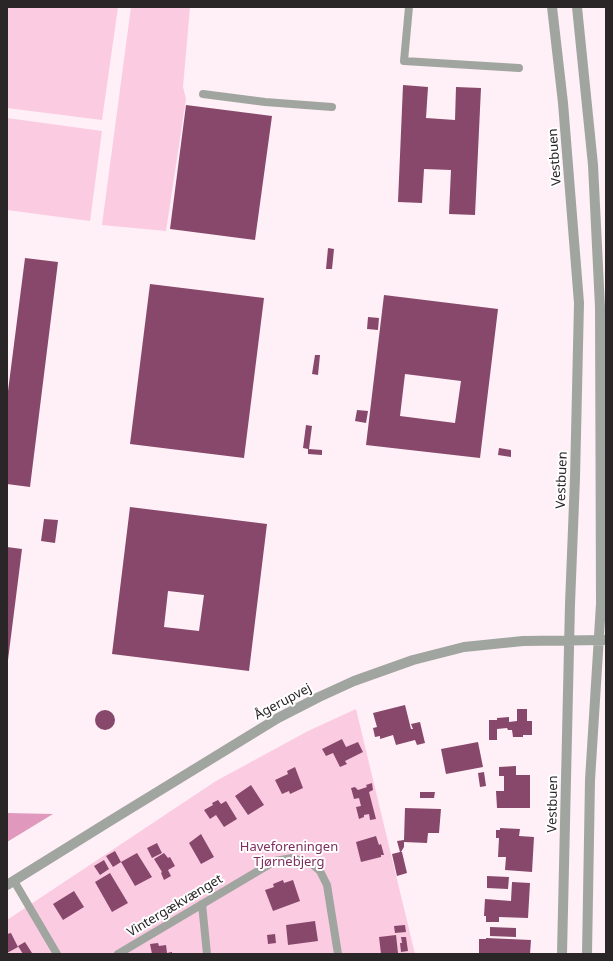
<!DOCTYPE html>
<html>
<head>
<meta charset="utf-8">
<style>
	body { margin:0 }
	#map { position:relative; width:613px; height:961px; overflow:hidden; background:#fef0f6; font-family:"Noto Sans",sans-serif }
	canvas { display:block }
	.frame { position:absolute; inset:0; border:8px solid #2a2527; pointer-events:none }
</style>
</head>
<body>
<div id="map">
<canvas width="613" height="961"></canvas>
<div class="frame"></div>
</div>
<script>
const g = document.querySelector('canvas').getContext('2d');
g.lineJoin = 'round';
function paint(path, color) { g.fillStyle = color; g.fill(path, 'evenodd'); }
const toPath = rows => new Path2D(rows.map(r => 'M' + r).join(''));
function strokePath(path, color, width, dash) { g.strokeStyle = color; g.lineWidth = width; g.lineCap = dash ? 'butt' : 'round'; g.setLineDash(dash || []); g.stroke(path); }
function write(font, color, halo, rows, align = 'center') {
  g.font = font + ' "Noto Sans",sans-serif'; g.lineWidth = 4; g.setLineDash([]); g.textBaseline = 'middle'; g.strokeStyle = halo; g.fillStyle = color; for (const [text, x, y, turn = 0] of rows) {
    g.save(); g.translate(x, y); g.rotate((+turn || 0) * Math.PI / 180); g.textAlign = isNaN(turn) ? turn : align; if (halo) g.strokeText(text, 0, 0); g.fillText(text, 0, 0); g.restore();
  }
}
const green = toPath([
	[7,7,118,7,102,120,7,108],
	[131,7,190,7,183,87,186,99,166,231,102,225],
	[7,118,102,131,90,221,7,210],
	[356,709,415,954,7,954,7,920,216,781,308,731]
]);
const forest = toPath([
	[7,813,53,814,7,842]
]);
const building = toPath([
	[403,85,428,87,426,118,455,120,456,87,481,88,475,215,449,214,451,170,424,169,422,203,398,202],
	[186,105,272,116,255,240,170,229],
	[328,248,334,249,332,269,326,269],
	[25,258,58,262,30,487,7,484,7,399],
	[150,284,264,298,244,458,130,444],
	[384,295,498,309,480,458,366,445],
	[405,374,461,381,455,423,400,416],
	[368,317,379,318,378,330,367,329],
	[315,355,320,355,318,375,312,374],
	[357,410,368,411,366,423,355,421],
	[306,425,312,426,309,449,322,450,322,455,308,454,308,449,303,448],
	[499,448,511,450,511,457,498,455],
	[130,507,267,524,249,671,112,654],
	[168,591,204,595,199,631,164,627],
	[44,519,58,520,55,543,41,541],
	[7,547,22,549,8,660,7,660],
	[405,705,411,729,413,729,411,724,420,722,425,743,417,745,415,740,396,745,393,735,380,739,380,736,375,737,373,728,377,727,373,713],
	[517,709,527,709,527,721,532,721,532,735,523,735,523,737,513,737,512,730,508,730,507,728,497,729,497,740,489,740,489,720,497,720,497,718,509,717,509,722,517,721],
	'95 720a10 10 0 1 1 20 0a10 10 0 1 1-20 0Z',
	[342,739,346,747,358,742,363,752,345,761,347,764,340,767,333,753,326,756,322,749],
	[478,742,483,767,446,774,441,749],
	[516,766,516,775,530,775,530,808,497,808,496,791,504,791,504,776,499,776,499,767],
	[295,767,303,788,290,794,289,791,282,794,275,780,288,774,287,771],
	[484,772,486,786,480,787,478,773],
	[372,783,373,790,369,792,376,819,370,820,369,814,364,815,364,817,359,819,356,807,361,806,359,798,354,799,351,788,355,787,358,790,367,787,366,785],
	[251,785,264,805,248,815,235,796],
	[420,792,435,792,434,798,420,798],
	[218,800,221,804,226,801,237,819,224,827,216,815,210,819,204,810,213,805,212,803],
	[405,808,441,809,439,833,428,833,427,843,404,842,404,847,401,852,402,852,407,873,397,876,392,854,400,852,397,841,404,840],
	[500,828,520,829,519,836,534,837,532,872,505,870,506,857,498,857,499,838,496,838,496,830,500,830],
	[201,834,214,857,201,864,189,843],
	[376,836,379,845,381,844,384,855,381,855,381,857,361,862,356,842],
	[157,843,162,853,152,858,147,848],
	[115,851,121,862,113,867,106,856],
	[137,853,152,877,135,886,121,862],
	[164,853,168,858,170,857,175,866,168,870,171,876,164,880,161,873,162,872,154,859],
	[104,860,109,869,100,875,94,866],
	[110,873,128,903,112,912,95,882],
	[487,876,509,877,508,889,487,888],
	[283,880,284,883,293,880,300,901,273,911,265,890,274,887,273,884],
	[512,882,530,883,528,918,499,917,499,922,486,922,486,916,484,916,485,899,511,901],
	[74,891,84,907,63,920,53,904],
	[315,921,318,941,288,945,286,925],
	[405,925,406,932,395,933,394,926],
	[490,927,516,928,516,937,490,936],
	[11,933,18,947,7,953,7,934],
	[275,934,276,943,268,944,267,935],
	[396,935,398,953,381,954,379,937],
	[401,937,406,937,408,951,401,952,400,943,402,943],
	[486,938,531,940,530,954,479,954,479,939,486,939],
	[25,942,32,953,31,954,23,954,18,946],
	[158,943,159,946,166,945,167,953,172,952,172,954,152,954,150,944]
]);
const service = toPath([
	[409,7,404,61,519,68],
	[203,94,265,102,332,107],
	[14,881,57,954],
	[202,904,207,954],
	[118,954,275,861,292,858,311,863,320,871,327,885,338,954]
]);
const tertiary = toPath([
	[552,7,563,103,579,303,575,478,570,604,562,954],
	[577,7,593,165,600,307,601,604,590,780,587,954],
	[7,885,110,821,278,718,319,697,354,681,413,660,464,647,523,641,606,640]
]);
const streetNames = [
	["Vestbuen",555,157,-94],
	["Vestbuen",562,480,-88],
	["Ågerupvej",283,702,-28],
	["Vestbuen",553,804,-89],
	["Vintergækvænget",175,906,-31]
];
const parkNames = [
	["Haveforeningen",289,847],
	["Tjørnebjerg",289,862]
];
paint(green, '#fbcbe2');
paint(forest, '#e098bd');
paint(building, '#88486b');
strokePath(service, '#a1a5a0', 8);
strokePath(tertiary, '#a1a5a0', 10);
write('13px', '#2a2527', '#fff', streetNames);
write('13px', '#802d5e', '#fff', parkNames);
</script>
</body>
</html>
